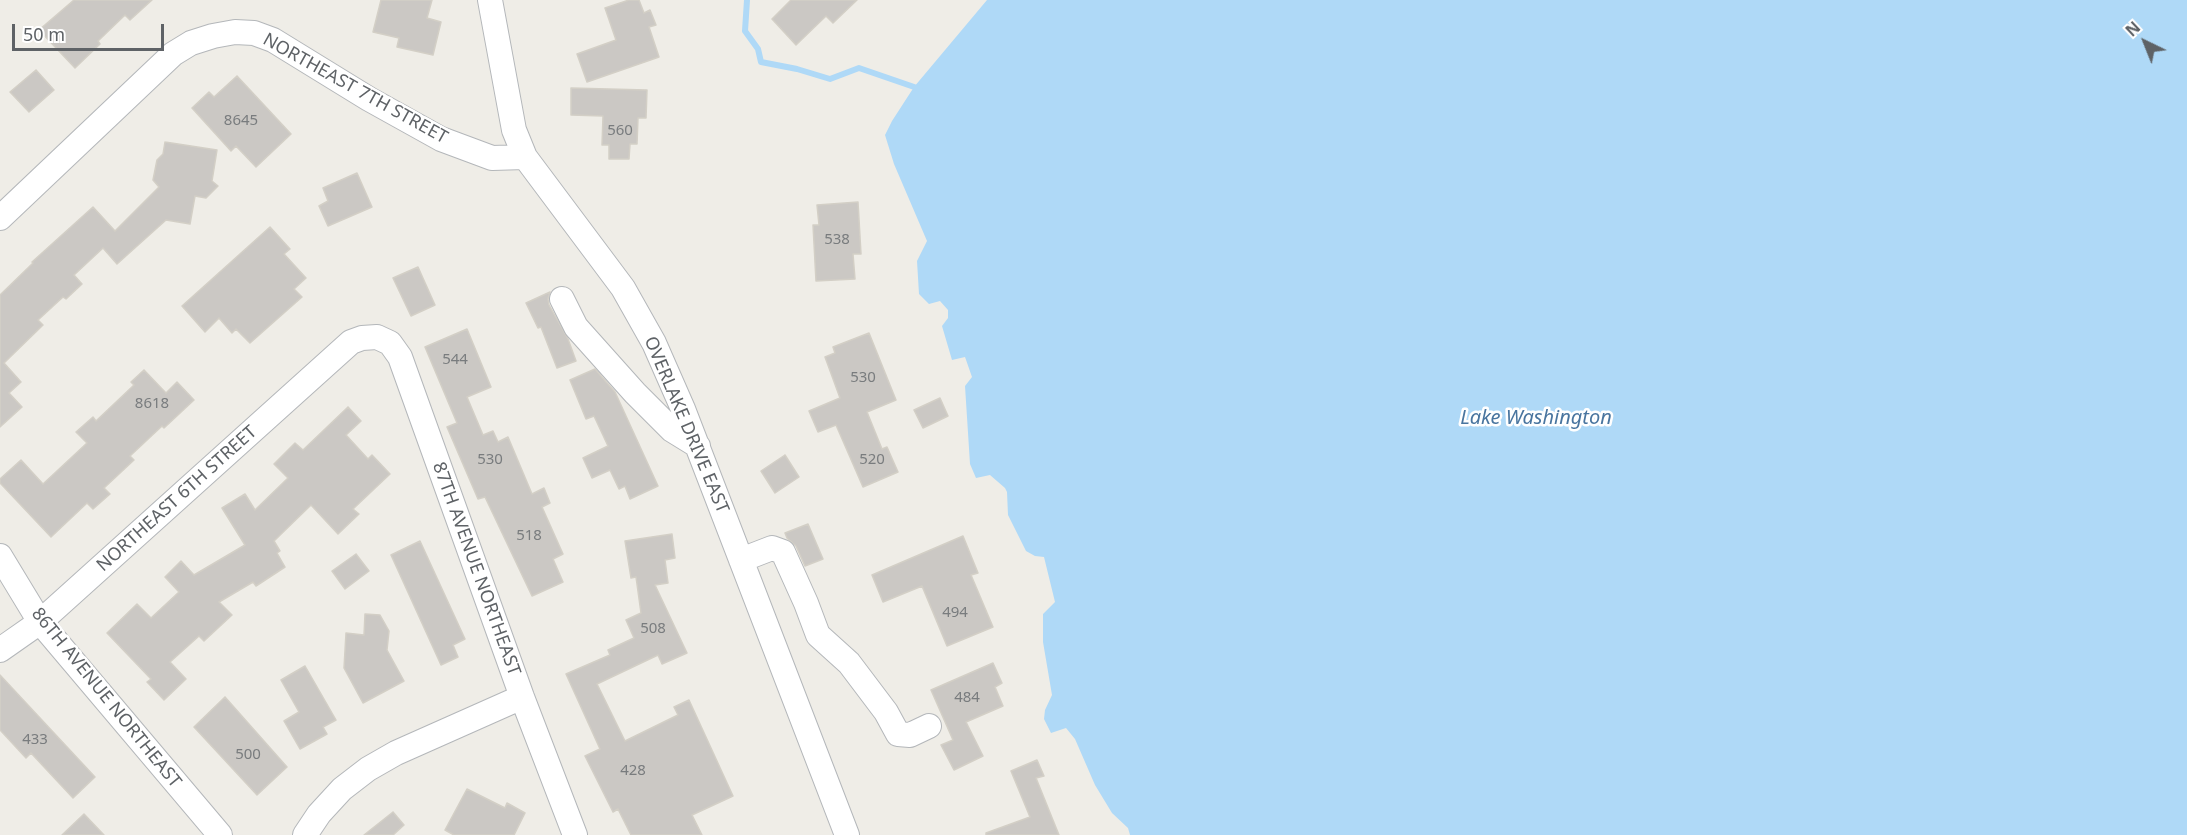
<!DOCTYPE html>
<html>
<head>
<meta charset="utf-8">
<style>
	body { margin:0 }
	#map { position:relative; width:2187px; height:835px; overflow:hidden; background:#efede7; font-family:"Noto Sans",sans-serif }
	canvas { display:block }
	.north { position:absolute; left:2115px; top:12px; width:60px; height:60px; -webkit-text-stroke:4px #fff; paint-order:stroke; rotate:317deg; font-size:16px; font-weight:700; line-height:24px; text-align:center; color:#5e6266 }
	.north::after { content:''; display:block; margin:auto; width:21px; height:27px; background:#5e6266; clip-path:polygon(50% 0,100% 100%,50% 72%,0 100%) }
	.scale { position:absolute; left:12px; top:24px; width:152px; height:27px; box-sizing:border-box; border:3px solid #5e6266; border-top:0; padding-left:8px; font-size:18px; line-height:21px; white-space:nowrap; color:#5e6266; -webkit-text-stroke:4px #fff; paint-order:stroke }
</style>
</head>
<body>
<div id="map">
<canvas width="2187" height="835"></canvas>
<div class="north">N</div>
<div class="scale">50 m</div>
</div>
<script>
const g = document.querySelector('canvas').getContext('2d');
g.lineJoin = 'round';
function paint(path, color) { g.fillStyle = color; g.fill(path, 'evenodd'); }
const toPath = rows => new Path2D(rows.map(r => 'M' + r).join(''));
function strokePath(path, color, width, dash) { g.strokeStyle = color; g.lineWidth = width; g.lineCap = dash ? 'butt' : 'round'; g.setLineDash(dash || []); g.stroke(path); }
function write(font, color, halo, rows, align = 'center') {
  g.font = font + ' "Noto Sans",sans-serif'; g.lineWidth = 5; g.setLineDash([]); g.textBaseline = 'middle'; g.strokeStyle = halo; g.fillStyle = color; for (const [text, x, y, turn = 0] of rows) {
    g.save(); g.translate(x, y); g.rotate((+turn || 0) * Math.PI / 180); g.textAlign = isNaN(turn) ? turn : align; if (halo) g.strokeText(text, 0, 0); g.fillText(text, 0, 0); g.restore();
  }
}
const water = toPath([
	[987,0,2187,0,2187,835,1130,835,1128,828,1112,813,1095,785,1075,739,1066,728,1051,733,1044,719,1045,710,1052,695,1043,642,1043,614,1055,602,1044,557,1035,556,1026,551,1008,515,1007,492,1005,488,990,475,976,478,970,464,965,386,972,377,965,357,952,360,942,326,948,318,948,310,940,301,929,304,919,294,917,261,927,241,894,164,885,135,892,121,914,87]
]);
const stream = toPath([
	[747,0,745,31,758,49,761,62,797,69,830,79,859,68,920,89]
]);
const building = toPath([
	[74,0,152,0,130,20,125,15,98,41,100,44,75,68,39,30,74,0],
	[381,0,432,0,427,18,441,22,433,55,397,47,399,38,373,32,381,0],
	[629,0,639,0,644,13,650,10,656,25,649,27,659,57,587,82,577,54,616,40,605,8,629,0],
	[791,0,857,0,833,23,826,16,796,45,772,19,791,0],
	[36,70,54,90,29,112,10,92,36,70],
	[237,76,291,134,256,167,236,146,231,151,192,108,209,92,214,97,237,76],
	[571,88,647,90,646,118,638,118,637,144,630,144,629,159,609,159,609,145,602,145,603,116,571,115,571,88],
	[165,142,217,150,212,181,218,186,206,198,195,196,190,224,166,220,117,264,103,248,74,275,82,284,66,299,63,297,38,320,43,325,4,363,21,382,9,393,22,407,0,427,0,295,33,263,32,262,93,207,115,231,159,187,153,180,157,160,163,154,165,142],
	[357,173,372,207,328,226,319,206,328,201,323,188,357,173],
	[858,202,861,254,853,254,855,279,816,281,813,225,819,225,817,205,858,202],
	[270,227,290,249,284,254,306,278,294,289,302,297,250,343,236,329,232,333,219,318,205,332,182,306,270,227],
	[418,267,435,305,411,316,393,278,418,267],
	[550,292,548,299,549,305,568,339,576,361,557,368,541,327,538,328,526,303,550,292],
	[467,329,491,387,467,397,483,435,493,431,498,442,508,437,532,494,544,488,550,503,542,507,563,554,553,559,563,582,532,596,485,497,478,499,447,427,457,423,425,347,467,329],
	[869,333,896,400,867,412,882,449,887,447,898,472,863,487,836,425,818,432,809,411,840,398,825,357,835,353,833,347,869,333],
	[595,369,615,392,658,486,630,499,625,486,619,489,610,470,592,478,583,458,608,446,594,416,586,419,570,380,595,369],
	[144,370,166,393,177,382,194,400,164,428,162,426,130,456,134,460,104,488,110,494,93,509,87,503,51,537,0,483,0,479,21,460,43,484,87,443,76,432,93,417,96,421,134,385,131,382,144,370],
	[940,398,948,416,923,428,914,410,940,398],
	[348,407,361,421,346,435,368,459,372,455,390,474,353,509,359,514,338,534,311,505,274,541,280,551,277,553,285,567,256,586,253,582,219,602,232,615,204,641,199,636,170,662,186,679,164,700,147,682,151,679,107,633,137,604,151,618,179,592,165,577,181,561,194,575,245,545,222,508,245,494,255,510,288,478,274,464,295,443,303,450,348,407],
	[785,455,799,477,775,493,761,471,785,455],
	[808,524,823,559,805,566,796,546,787,538,785,533,808,524],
	[672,534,675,558,665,560,668,583,655,585,687,653,662,664,658,655,597,684,625,741,678,715,674,707,689,700,733,796,692,815,702,835,631,835,618,809,613,812,585,756,600,749,566,674,610,655,608,650,634,638,626,620,641,613,636,577,631,578,625,541,672,534],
	[963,536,978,573,971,575,993,627,947,646,922,586,883,602,872,575,963,536],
	[420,541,465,639,453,645,458,657,441,665,391,555,420,541],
	[356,554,369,571,345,589,332,571,356,554],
	[365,614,380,615,389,631,387,650,404,681,363,703,344,668,346,633,364,635,365,614],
	[993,663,1002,683,995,687,1003,706,966,722,983,756,954,770,941,745,953,740,931,690,993,663],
	[305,666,336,720,323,727,327,734,300,749,284,721,299,712,281,680,305,666],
	[0,675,95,777,73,798,31,753,26,758,0,730,0,675],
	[225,697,287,767,257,795,194,727,225,697],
	[1037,760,1044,776,1036,778,1059,835,986,835,986,833,1030,817,1011,771,1037,760],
	[467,789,505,808,507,803,525,813,514,835,454,835,445,830,467,789],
	[393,812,404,825,393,835,364,835,393,812],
	[84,814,104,835,62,835,84,814]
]);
const minor = toPath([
	[490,0,514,130,525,157,623,288,654,343,683,409,847,835],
	[0,218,173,54,191,43,213,36,235,32,254,33,273,40,369,99,441,139,492,158,525,157],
	[562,299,576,327,635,393,672,430,698,446],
	[0,556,40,622,220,835],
	[741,560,772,548,783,552,806,603,818,635,849,663,886,712,898,734,910,735,929,726],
	[0,650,40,622,351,342,362,338,377,337,390,343,400,357,522,697,575,835],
	[305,835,319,814,342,789,368,769,396,753,522,697]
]);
const numberNames = [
	["8645",241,121],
	["560",620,131],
	["538",837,240],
	["544",455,360],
	["530",863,378],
	["8618",152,404],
	["530",490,460],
	["520",872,460],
	["518",529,536],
	["494",955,613],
	["508",653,629],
	["484",967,698],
	["433",35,740],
	["500",248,755],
	["428",633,771]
];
const streetNames = [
	["NORTHEAST 7TH STREET",355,89,29],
	["OVERLAKE DRIVE EAST",686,425,67],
	["NORTHEAST 6TH STREET",177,499,-42],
	["87TH AVENUE NORTHEAST",476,569,70],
	["86TH AVENUE NORTHEAST",106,698,51]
];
const waterNames = [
	["Lake Washington",1536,418]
];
paint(water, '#afd9f7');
strokePath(stream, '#afd9f7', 6);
paint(building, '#cbc8c4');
strokePath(building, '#d3cfc6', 1.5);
strokePath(minor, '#b4b7ba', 26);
strokePath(minor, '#fff', 24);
write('15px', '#797c7e', null, numberNames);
write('18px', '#5e6266', '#fff', streetNames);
write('italic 20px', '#49759f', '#fff', waterNames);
</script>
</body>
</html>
